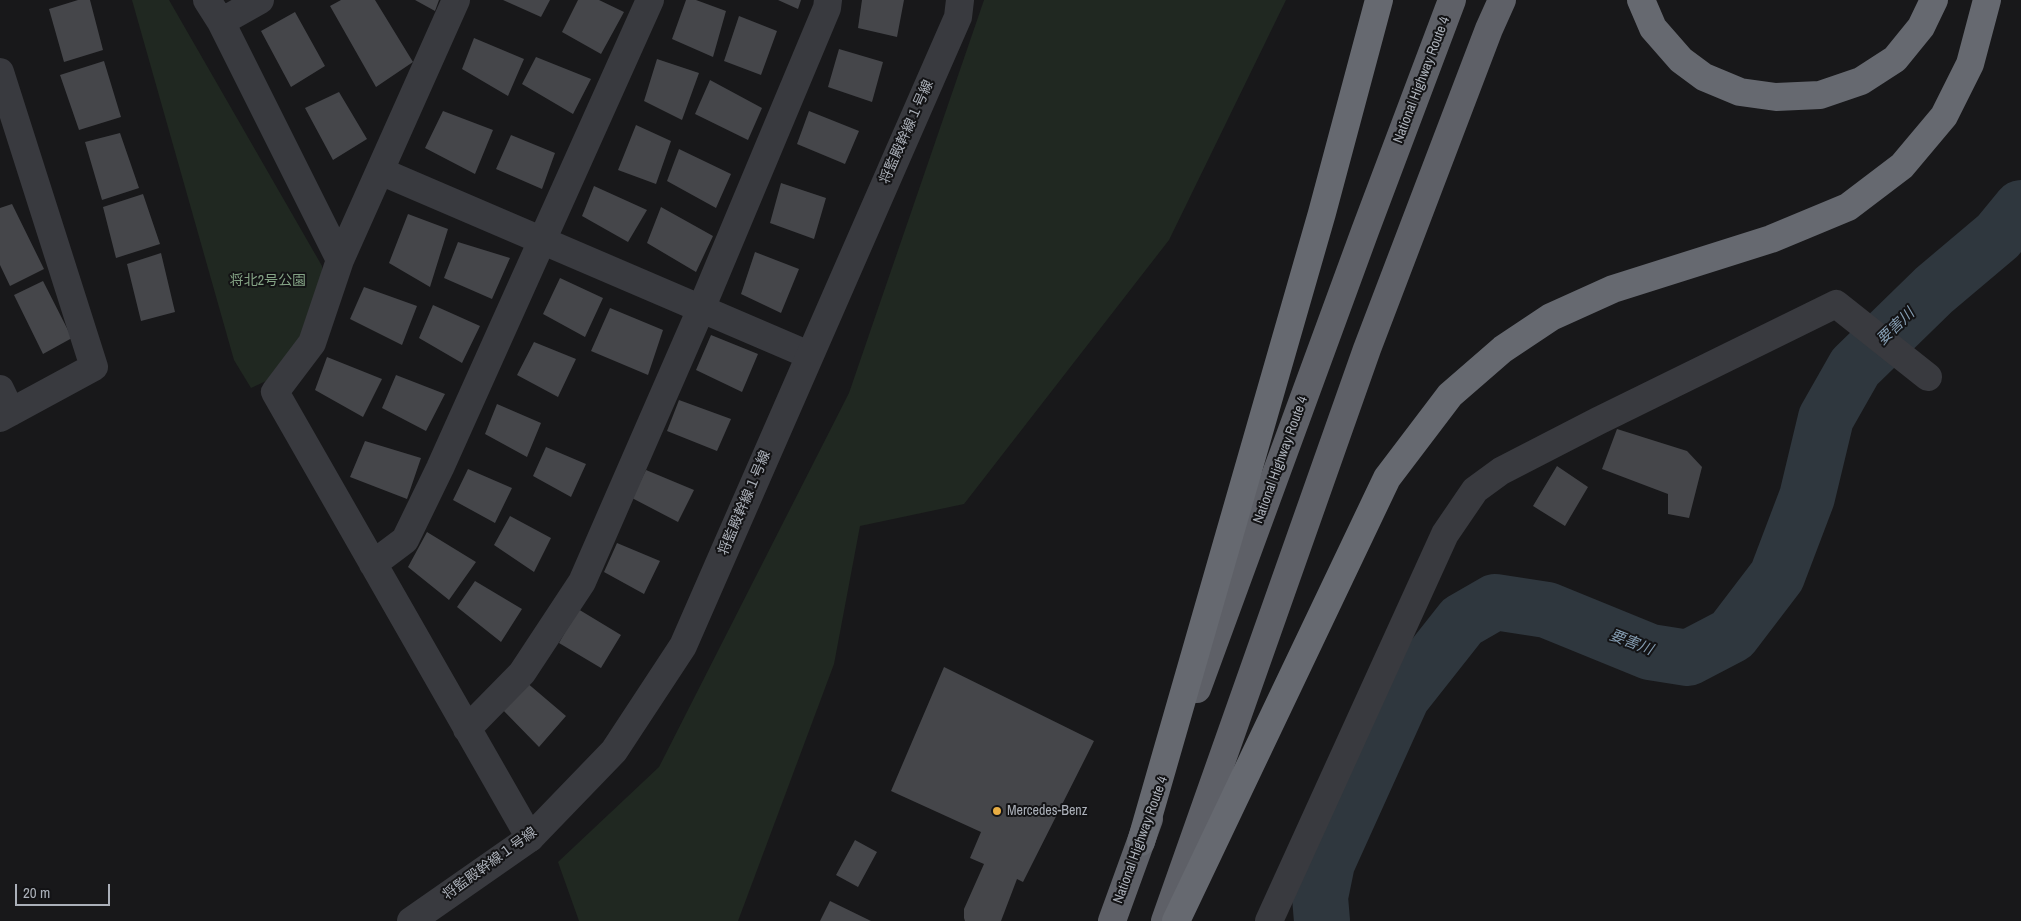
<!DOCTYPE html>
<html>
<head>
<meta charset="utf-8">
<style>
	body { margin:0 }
	#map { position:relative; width:2021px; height:921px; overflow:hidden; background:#18181a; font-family:"Archivo Narrow",sans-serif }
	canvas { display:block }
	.scale { position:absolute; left:15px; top:884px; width:95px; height:22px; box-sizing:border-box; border:2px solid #abb0b9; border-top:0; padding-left:6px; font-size:15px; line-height:18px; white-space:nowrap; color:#abb0b9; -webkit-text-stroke:4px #131315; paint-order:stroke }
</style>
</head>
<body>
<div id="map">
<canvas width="2021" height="921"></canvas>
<div class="scale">20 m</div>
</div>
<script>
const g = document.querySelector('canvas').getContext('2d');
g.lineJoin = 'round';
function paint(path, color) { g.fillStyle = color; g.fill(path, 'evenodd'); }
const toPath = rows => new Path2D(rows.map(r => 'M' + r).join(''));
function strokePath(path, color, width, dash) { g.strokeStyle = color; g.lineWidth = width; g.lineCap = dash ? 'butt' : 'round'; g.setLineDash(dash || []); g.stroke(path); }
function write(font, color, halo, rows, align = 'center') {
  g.font = font + ' "Archivo Narrow","Noto Sans JP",sans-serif'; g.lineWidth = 4; g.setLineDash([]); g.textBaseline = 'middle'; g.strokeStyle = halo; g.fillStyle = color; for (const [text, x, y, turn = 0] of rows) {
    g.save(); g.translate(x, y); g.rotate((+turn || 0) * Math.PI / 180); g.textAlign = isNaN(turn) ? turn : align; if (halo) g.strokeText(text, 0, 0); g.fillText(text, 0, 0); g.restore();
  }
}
const green = toPath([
	[132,0,169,0,322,266,323,288,301,338,286,360,266,381,251,388,234,360],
	[984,0,1286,0,1169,240,964,504,860,526,834,664,738,921,579,921,558,862,659,767,849,393]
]);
const river = toPath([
	[1322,921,1320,897,1327,863,1402,697,1462,621,1495,602,1547,610,1650,652,1688,658,1732,635,1777,576,1807,497,1826,418,1855,367,1934,290,1998,236,2021,208]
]);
const building = toPath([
	[78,0,90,0,103,50,64,62,49,9],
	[341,0,375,0,413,62,376,87,330,6],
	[415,0,439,0,435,11],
	[503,0,550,0,541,17],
	[578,0,599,0,624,12,601,54,562,32],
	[686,0,696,0,726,11,713,57,672,39],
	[778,0,801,0,798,9],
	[862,0,904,0,897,37,858,28],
	[295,12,325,66,291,87,261,31],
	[739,16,777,31,761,75,724,61],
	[474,38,524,59,508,96,462,69],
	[839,49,883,62,872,102,828,87],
	[536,57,591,79,573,114,522,84],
	[657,59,699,73,682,120,644,101],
	[104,61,121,117,79,130,60,75],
	[710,80,762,108,748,140,695,114],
	[339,92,367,139,333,160,305,108],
	[443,111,493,130,475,174,425,148],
	[809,111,859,131,845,164,797,144],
	[636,125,671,141,656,184,618,170],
	[120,133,139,188,102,200,85,142],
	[511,135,555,153,542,189,496,169],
	[679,149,731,174,716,208,667,181],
	[781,183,826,198,814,239,770,223],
	[594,186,647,210,628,242,582,216],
	[143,194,160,244,116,258,103,207],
	[12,204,44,269,10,286,0,265,0,208],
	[661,207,713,236,696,272,647,243],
	[408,214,448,229,430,287,389,263],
	[458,242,510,258,492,299,444,278],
	[755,252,799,269,781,313,741,294],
	[161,253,175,312,141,321,127,264],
	[560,278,603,298,585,337,543,314],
	[43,281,72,338,43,354,14,295],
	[364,287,417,306,402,345,350,319],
	[433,305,480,326,462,363,419,338],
	[610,308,663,330,648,375,591,351],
	[711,335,758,354,742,392,696,370],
	[534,342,576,359,558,397,517,375],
	[327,357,382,379,363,417,315,390],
	[396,375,445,394,426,431,382,408],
	[679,400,731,419,717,451,667,431],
	[497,404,541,423,527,457,485,434],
	[1617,429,1687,451,1702,467,1689,518,1668,514,1668,494,1602,469],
	[365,441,421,458,407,499,350,477],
	[546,447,586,464,571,497,533,476],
	[1557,466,1588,487,1565,526,1533,506],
	[468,469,512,488,495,523,453,500],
	[646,470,694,490,678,522,632,498],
	[510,516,551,538,534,572,494,545],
	[427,532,476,562,449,600,408,567],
	[617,543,660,561,644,594,604,572],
	[475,581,522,609,501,642,457,607],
	[578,609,621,635,601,668,559,643],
	[944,667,1094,741,1023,882,1017,879,1001,921,965,921,964,918,964,909,984,864,970,858,981,832,891,791],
	[526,682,566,716,539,747,501,708],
	[855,840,877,852,858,887,836,875],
	[830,901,871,921,820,921]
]);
const minor = toPath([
	[207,0,221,22,340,260],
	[456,0,340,260,312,343,275,392,530,838],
	[221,22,260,0],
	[0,72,94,367,0,418],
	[380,171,809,355],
	[0,389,11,412],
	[373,564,405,540,440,468,650,0],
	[467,729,522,673,582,582,701,309,827,8,828,0],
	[1269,921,1445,534,1475,490,1501,471,1598,421,1836,304,1928,377]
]);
const tertiary = toPath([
	[411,921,530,838,614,751,683,646,958,17,960,0]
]);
const trunk = toPath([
	[1197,689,1365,231,1452,0],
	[1112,921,1149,819],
	[1165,921,1367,349,1489,29,1502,0]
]);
const motorway = toPath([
	[1641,0,1653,28,1681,60,1704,77,1740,92,1776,97,1820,95,1861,81,1895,59,1921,27,1934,0],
	[1141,842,1322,213,1379,0],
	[1176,921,1387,478,1450,395,1503,349,1551,317,1613,289,1771,239,1848,207,1902,166,1944,116,1970,64,1987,0]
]);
const markers = [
	[997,811,5,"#e8ad43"]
];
const streetNames = [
	["National Highway Route 4",1422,80,-69],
	["将監殿幹線１号線",907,132,-66],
	["National Highway Route 4",1281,460,-70],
	["将監殿幹線１号線",745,503,-67],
	["National Highway Route 4",1141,840,-70],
	["将監殿幹線１号線",490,864,-36]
];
const parkNames = [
	["将北2号公園",268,281]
];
const poiNames = [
	["Mercedes-Benz",1007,811]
];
const waterNames = [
	["要害川",1896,327,-44],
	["要害川",1631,643,21]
];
paint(green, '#202821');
strokePath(river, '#2f373e', 56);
paint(building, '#45464a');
strokePath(minor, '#393a3f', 28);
strokePath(tertiary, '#393a3f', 28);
strokePath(trunk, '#5e6067', 28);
strokePath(motorway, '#666970', 28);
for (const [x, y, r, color] of markers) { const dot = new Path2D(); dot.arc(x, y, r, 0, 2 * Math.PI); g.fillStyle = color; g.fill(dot); strokePath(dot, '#131315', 2); }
write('14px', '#abb0b9', '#131315', streetNames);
write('14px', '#84a385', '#131315', parkNames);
write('14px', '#abb0b9', '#131315', poiNames, 'left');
write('italic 15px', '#859db2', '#131315', waterNames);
</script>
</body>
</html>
